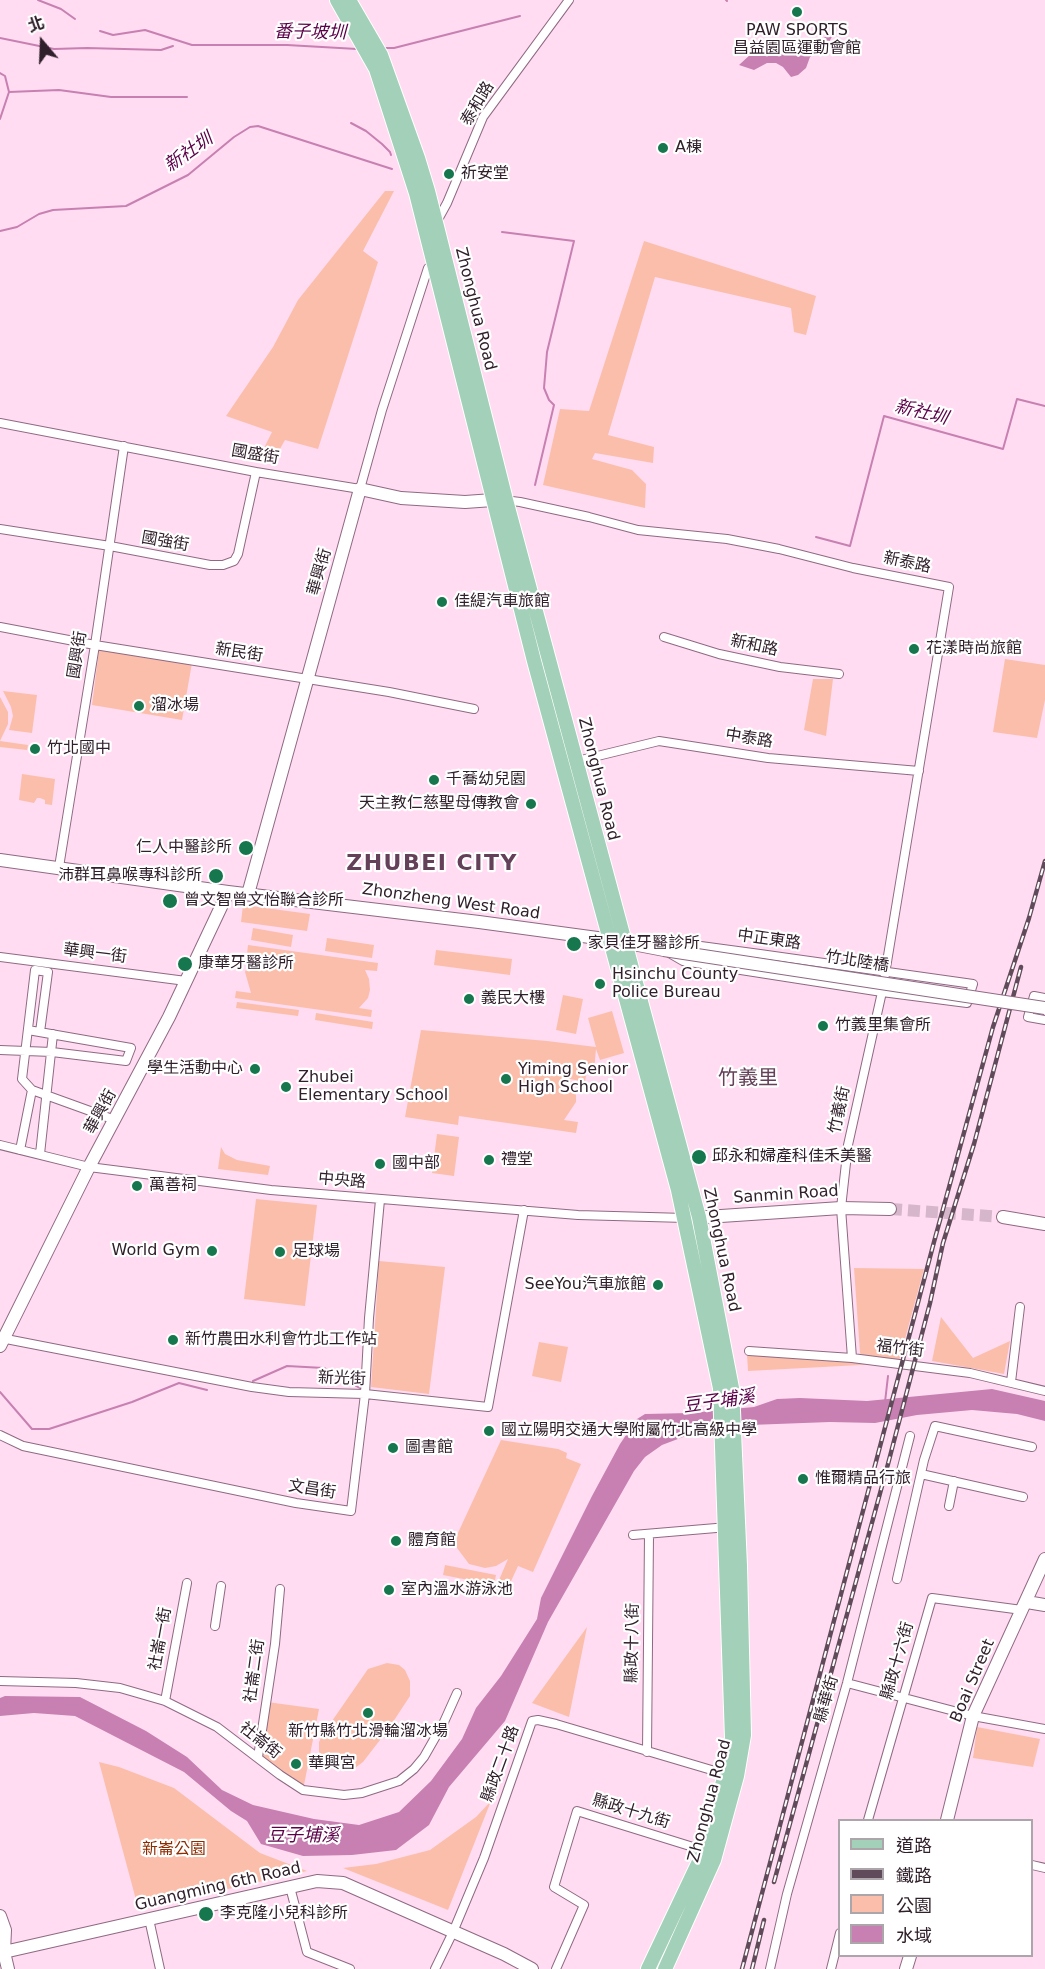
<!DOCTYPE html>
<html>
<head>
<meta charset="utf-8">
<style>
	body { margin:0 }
	#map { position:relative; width:1045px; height:1969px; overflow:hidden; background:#ffdcf2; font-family:"DejaVu Sans","Noto Sans TC",sans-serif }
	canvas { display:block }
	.legend { position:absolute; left:838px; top:1819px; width:195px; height:138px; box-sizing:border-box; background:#fff; border:2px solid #aca6aa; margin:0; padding:8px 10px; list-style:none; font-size:18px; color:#30202b }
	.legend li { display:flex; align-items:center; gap:12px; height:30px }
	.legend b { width:30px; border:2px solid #aca6aa }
	.north { position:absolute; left:12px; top:12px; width:60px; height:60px; -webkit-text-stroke:4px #fff; paint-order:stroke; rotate:341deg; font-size:16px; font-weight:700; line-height:24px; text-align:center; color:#30202b }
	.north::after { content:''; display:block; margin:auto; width:21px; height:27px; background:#30202b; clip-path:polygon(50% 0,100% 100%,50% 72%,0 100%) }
</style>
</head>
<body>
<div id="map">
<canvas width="1045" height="1969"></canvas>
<ul class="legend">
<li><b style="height:8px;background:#a2d0b8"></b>道路</li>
<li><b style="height:8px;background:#5f4b59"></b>鐵路</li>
<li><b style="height:16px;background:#fbbeaa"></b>公園</li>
<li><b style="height:16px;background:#c780b1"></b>水域</li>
</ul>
<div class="north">北</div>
</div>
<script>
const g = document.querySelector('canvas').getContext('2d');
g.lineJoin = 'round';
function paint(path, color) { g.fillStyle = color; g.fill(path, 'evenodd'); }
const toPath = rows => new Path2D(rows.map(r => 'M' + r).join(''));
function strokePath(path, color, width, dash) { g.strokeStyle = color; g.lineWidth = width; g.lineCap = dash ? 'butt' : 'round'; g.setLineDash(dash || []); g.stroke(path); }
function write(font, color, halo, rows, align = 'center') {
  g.font = font + ' "DejaVu Sans","Noto Sans TC",sans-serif'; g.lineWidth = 4.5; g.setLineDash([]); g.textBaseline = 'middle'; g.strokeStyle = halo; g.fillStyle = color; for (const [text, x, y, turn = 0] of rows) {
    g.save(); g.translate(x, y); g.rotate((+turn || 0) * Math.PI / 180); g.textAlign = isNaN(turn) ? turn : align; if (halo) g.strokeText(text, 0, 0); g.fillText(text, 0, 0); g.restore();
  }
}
const green = toPath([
	[385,191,394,191,363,251,378,262,318,449,285,440,276,456,262,452,272,432,226,416,273,347,298,300],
	[644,241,816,296,806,335,794,332,791,308,655,277,608,435,654,447,653,463,595,453,592,459,632,470,646,484,645,508,543,485,560,409,589,411],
	[99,650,192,663,182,720,92,705],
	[1005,659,1045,665,1045,700,1037,738,993,732],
	[813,679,833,679,826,736,804,730],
	[3,691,37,695,32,733,9,730,13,716,11,707],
	[0,697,8,712,8,724,0,741,28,745,27,750,0,747],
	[22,774,55,779,52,805,45,804,45,800,40,798,37,798,34,803,19,800],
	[243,905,310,914,307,931,241,922],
	[253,928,293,935,291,947,251,940],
	[327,938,374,945,372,958,325,951],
	[248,945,378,963,377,971,365,970,369,979,370,990,368,998,359,1008,372,1010,371,1017,235,998,236,991,251,993,245,972,249,963,260,956,247,954],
	[436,950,512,959,510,975,434,965],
	[563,995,583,999,576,1034,556,1030],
	[237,1002,299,1010,298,1016,236,1008],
	[612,1011,624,1053,600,1060,596,1049,594,1071,587,1070,585,1082,570,1079,576,1092,576,1102,564,1120,578,1122,576,1133,459,1116,458,1125,405,1117,421,1030,547,1041,596,1047,588,1018],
	[316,1013,373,1022,372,1029,315,1020],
	[437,1134,459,1137,454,1176,432,1173],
	[221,1147,225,1154,237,1160,270,1166,268,1175,218,1169],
	[256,1199,317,1205,305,1306,244,1299],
	[379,1261,445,1267,429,1394,371,1387],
	[854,1268,924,1269,899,1361,864,1358,860,1353],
	[941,1317,973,1358,1010,1341,1004,1374,932,1361],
	[539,1342,568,1347,561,1382,532,1376],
	[747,1354,879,1364,748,1371],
	[501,1440,558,1449,567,1453,566,1458,581,1464,533,1572,518,1566,506,1592,496,1587,508,1559,496,1566,485,1568,469,1564,457,1548,457,1535],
	[445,1565,496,1575,494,1585,443,1575],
	[587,1627,569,1717,532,1703],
	[387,1663,399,1665,405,1670,410,1681,410,1696,387,1731,363,1762,355,1768,344,1770,332,1768,324,1761,319,1752,319,1742,323,1734,368,1669],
	[267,1702,319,1709,303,1790,258,1757],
	[977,1727,1040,1739,1033,1767,973,1758],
	[99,1762,119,1767,174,1788,260,1853,307,1871,215,1892,139,1911],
	[491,1801,448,1910,343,1868,376,1864,430,1850,476,1817]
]);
const water = toPath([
	[828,35,833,35,826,47,810,57,806,68,798,75,791,77,783,67,776,63,767,63,754,70,739,65,764,42,788,48,793,40,817,42],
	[992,1389,1045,1401,1045,1421,1017,1414,972,1410,917,1415,875,1423,830,1422,750,1425,691,1434,662,1445,645,1457,634,1471,548,1622,505,1721,449,1787,429,1825,396,1850,352,1855,303,1856,261,1844,247,1821,231,1811,184,1772,75,1716,34,1713,0,1716,0,1698,5,1696,80,1697,146,1731,187,1757,222,1790,253,1805,314,1819,359,1825,399,1812,431,1781,462,1739,476,1708,501,1676,537,1619,541,1598,592,1496,620,1444,637,1419,645,1414,690,1413,754,1407,777,1399,800,1398,867,1401]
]);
const stream = toPath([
	[38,0,61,9,75,19],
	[726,0,727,1],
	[100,31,113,35,145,30,192,45,287,45,357,49],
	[0,38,54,49,87,48,161,50,173,46],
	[384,48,394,48,520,16],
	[0,73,5,76,9,92,59,90,111,97,187,97],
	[0,119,9,92],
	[351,123,366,131,382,144,390,152,391,155],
	[0,231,17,227,39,214,53,210,126,206,188,175,234,137,250,127,258,126,392,169],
	[502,232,574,241,547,352,544,388,549,400,554,405,535,485],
	[816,537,850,546,884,416,1003,449,1017,399,1045,406],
	[253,1381,287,1366,324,1368,362,1389],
	[0,1392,32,1429,49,1429,132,1402,179,1383,207,1390],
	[885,1402,888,1376]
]);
const secondaryTunnel = toPath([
	[890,1209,1003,1217]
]);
const street = toPath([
	[436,223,447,203,483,117,569,0],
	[0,423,256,472,360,489,382,410,428,268,435,265],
	[504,500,520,502,589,517,638,530,727,539,779,549,853,568,949,587,882,992,848,1145,841,1208,852,1358],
	[0,529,110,546,210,565,223,565,234,561,238,554,256,472],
	[0,627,95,645,389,692,474,709],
	[664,637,719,654,780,667,839,674],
	[577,761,659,741,768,758,919,771],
	[59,867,95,645,124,446],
	[686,944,760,954,973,984,967,1003,882,992,683,961,664,950,686,944],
	[0,957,186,981],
	[1045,998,1034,996,1028,1017,1045,1020],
	[40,1032,48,972,35,970,22,1079,32,1090,115,1120],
	[0,1050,52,1052,126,1061,131,1048,28,1030],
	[0,1145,89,1167,271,1190,578,1215,685,1218],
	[20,1150,32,1090],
	[40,1154,53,1034],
	[1,1338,252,1387,289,1392,365,1394,488,1407,524,1210],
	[749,1351,852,1358,970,1373,1045,1391],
	[1011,1382,1020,1307],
	[0,1435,23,1446,296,1503,351,1511,365,1394,369,1318,380,1200],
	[921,1474,1023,1497],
	[949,1506,954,1481],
	[633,1535,728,1527],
	[897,1579,924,1460,935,1426,1032,1447],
	[215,1626,221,1586],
	[0,1681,76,1683,120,1688,165,1701,217,1727,280,1775,303,1790,344,1795,362,1793,399,1781,414,1769,424,1757,444,1722,457,1693],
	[847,1683,973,1716,1045,1729],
	[165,1701,187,1583],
	[647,1752,649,1535],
	[258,1757,275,1644,280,1589],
	[868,1820,932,1598,1022,1610],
	[1032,1865,1045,1868],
	[290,1887,307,1952,350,1969],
	[149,1919,160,1969],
	[435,1969,453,1932,484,1858,532,1721,538,1720,556,1724,725,1774],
	[556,1969,584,1905,554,1887,577,1811,706,1851],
	[770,1969,787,1894,847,1683,910,1436],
	[831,1969,840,1933]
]);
const secondary = toPath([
	[0,860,228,892,479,922,612,940,664,950],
	[248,894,360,489,401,498,465,502,493,500],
	[1003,1217,1045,1224],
	[691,1218,841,1208,890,1209],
	[0,1346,89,1167,169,1017,228,892],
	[1027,1602,1045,1605],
	[947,1820,973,1716,1045,1559],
	[0,1916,5,1930,4,1952,8,1969],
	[4,1952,317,1881,343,1883,504,1954,532,1969],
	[906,1969,910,1956]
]);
const primary = toPath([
	[337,0,376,69,416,193,534,661,678,1190,720,1388,732,1738,725,1774,704,1851,648,1969],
	[349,0,381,55,418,158,428,191,506,500,699,1217,732,1388,740,1566,744,1735,737,1776,714,1860,665,1969]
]);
const rail = toPath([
	[774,1882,888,1464,930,1303,943,1243,974,1144,1021,967],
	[742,1969,934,1242,993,1027,1029,918,1045,861],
	[752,1969,764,1920]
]);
const secondaryBridge = toPath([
	[664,950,1045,1008]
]);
const markers = [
	[797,12,6,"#16774e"],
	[663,148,6,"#16774e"],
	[449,174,6,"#16774e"],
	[442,602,6,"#16774e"],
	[914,649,6,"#16774e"],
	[139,706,6,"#16774e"],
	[35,749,6,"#16774e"],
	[434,780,6,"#16774e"],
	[531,804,6,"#16774e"],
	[246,848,8,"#16774e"],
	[216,876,8,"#16774e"],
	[170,901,8,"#16774e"],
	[574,944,8,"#16774e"],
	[185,964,8,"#16774e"],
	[600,984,6,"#16774e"],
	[469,999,6,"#16774e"],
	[823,1026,6,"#16774e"],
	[255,1069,6,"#16774e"],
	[506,1079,6,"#16774e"],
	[286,1087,6,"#16774e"],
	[699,1157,8,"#16774e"],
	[489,1160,6,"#16774e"],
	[380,1164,6,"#16774e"],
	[137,1186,6,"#16774e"],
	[212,1251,6,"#16774e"],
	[280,1252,6,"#16774e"],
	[658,1285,6,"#16774e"],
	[173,1340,6,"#16774e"],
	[489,1431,6,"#16774e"],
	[393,1448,6,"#16774e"],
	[803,1479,6,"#16774e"],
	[396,1541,6,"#16774e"],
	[389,1590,6,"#16774e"],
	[368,1713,6,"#16774e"],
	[296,1764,6,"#16774e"],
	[206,1914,8,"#16774e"]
];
const poiNames = [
	["PAW SPORTS",797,31,"center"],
	["昌益園區運動會館",797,49,"center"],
	["A棟",675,148],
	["祈安堂",461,174],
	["佳緹汽車旅館",454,602],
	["花漾時尚旅館",926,649],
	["溜冰場",151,706],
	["竹北國中",47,749],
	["千蕎幼兒園",446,780],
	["天主教仁慈聖母傳教會",519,804,"right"],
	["仁人中醫診所",232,848,"right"],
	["沛群耳鼻喉專科診所",202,876,"right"],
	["曾文智曾文怡聯合診所",184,901],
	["家貝佳牙醫診所",588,944],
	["康華牙醫診所",198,964],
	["Hsinchu County",612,975],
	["Police Bureau",612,993],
	["義民大樓",481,999],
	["竹義里集會所",835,1026],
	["學生活動中心",243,1069,"right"],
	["Yiming Senior",518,1070],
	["High School",518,1088],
	["Zhubei",298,1078],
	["Elementary School",298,1096],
	["邱永和婦產科佳禾美醫",712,1157],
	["禮堂",501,1160],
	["國中部",392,1164],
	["萬善祠",149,1186],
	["World Gym",200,1251,"right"],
	["足球場",292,1252],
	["SeeYou汽車旅館",646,1285,"right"],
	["新竹農田水利會竹北工作站",185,1340],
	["國立陽明交通大學附屬竹北高級中學",501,1431],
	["圖書館",405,1448],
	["惟爾精品行旅",815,1479],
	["體育館",408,1541],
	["室內溫水游泳池",401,1590],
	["新竹縣竹北滑輪溜冰場",368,1732,"center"],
	["華興宮",308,1764],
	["李克隆小兒科診所",220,1914]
];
const streetNames = [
	["泰和路",478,104,-59],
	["Zhonghua Road",475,309,76],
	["國盛街",255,455,10],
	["國強街",165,542,10],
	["新泰路",907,563,12],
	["華興街",320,572,-74],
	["新和路",754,646,12],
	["新民街",239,653,9],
	["國興街",78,655,-81],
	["中泰路",749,739,9],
	["Zhonghua Road",598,779,76],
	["Zhonzheng West Road",451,902,8],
	["中正東路",769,940,8],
	["華興一街",95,954,7],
	["竹北陸橋",857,962,9],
	["竹義街",840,1110,-78],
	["華興街",101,1112,-61],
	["中央路",342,1181,5],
	["Sanmin Road",786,1195,-4],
	["Zhonghua Road",721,1250,78],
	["福竹街",900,1349,7],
	["新光街",342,1379,2],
	["文昌街",312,1490,9],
	["社崙一街",161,1639,-80],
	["縣政十八街",633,1643,-89],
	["縣政十六街",898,1661,-74],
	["社崙二街",255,1671,-82],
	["Boai Street",973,1681,-67],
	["縣華街",827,1699,-74],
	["社崙街",260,1741,38],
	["縣政二十路",501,1764,-70],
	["Zhonghua Road",710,1801,-75],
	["縣政十九街",631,1812,17],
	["Guangming 6th Road",218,1887,-13]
];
const parkNames = [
	["新崙公園",174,1850]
];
const waterNames = [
	["番子坡圳",310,33,1],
	["新社圳",189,153,-35],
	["新社圳",921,413,14],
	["豆子埔溪",719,1402,-8],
	["豆子埔溪",303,1836]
];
const quarterNames = [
	["竹義里",748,1079]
];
const districtNames = [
	["ZHUBEI CITY",432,864]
];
paint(green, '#fbbeaa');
paint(water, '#c780b1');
strokePath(stream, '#c780b1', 2);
strokePath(secondaryTunnel, '#d6b6ca', 12, [12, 6]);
strokePath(street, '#8f6983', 10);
strokePath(secondary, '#8f6983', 14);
strokePath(primary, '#fff', 16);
strokePath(street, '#fff', 8);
strokePath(secondary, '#fff', 12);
strokePath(primary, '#a2d0b8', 14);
strokePath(rail, '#5f4b59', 4.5);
strokePath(rail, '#fff', 2, [7]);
strokePath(secondaryBridge, '#8f6983', 14, []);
strokePath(secondaryBridge, '#fff', 12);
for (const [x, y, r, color] of markers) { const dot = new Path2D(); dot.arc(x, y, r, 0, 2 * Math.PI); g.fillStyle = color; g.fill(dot); strokePath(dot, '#fff', 2); }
write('16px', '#30202b', '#fff', poiNames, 'left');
write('16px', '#30202b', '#fff', streetNames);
write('16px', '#8d2c01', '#fff', parkNames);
write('italic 18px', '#5b0149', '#fff', waterNames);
write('20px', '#644159', '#fff', quarterNames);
g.letterSpacing = '1.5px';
write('bold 22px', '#644159', '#fff', districtNames);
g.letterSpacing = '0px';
</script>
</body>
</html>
